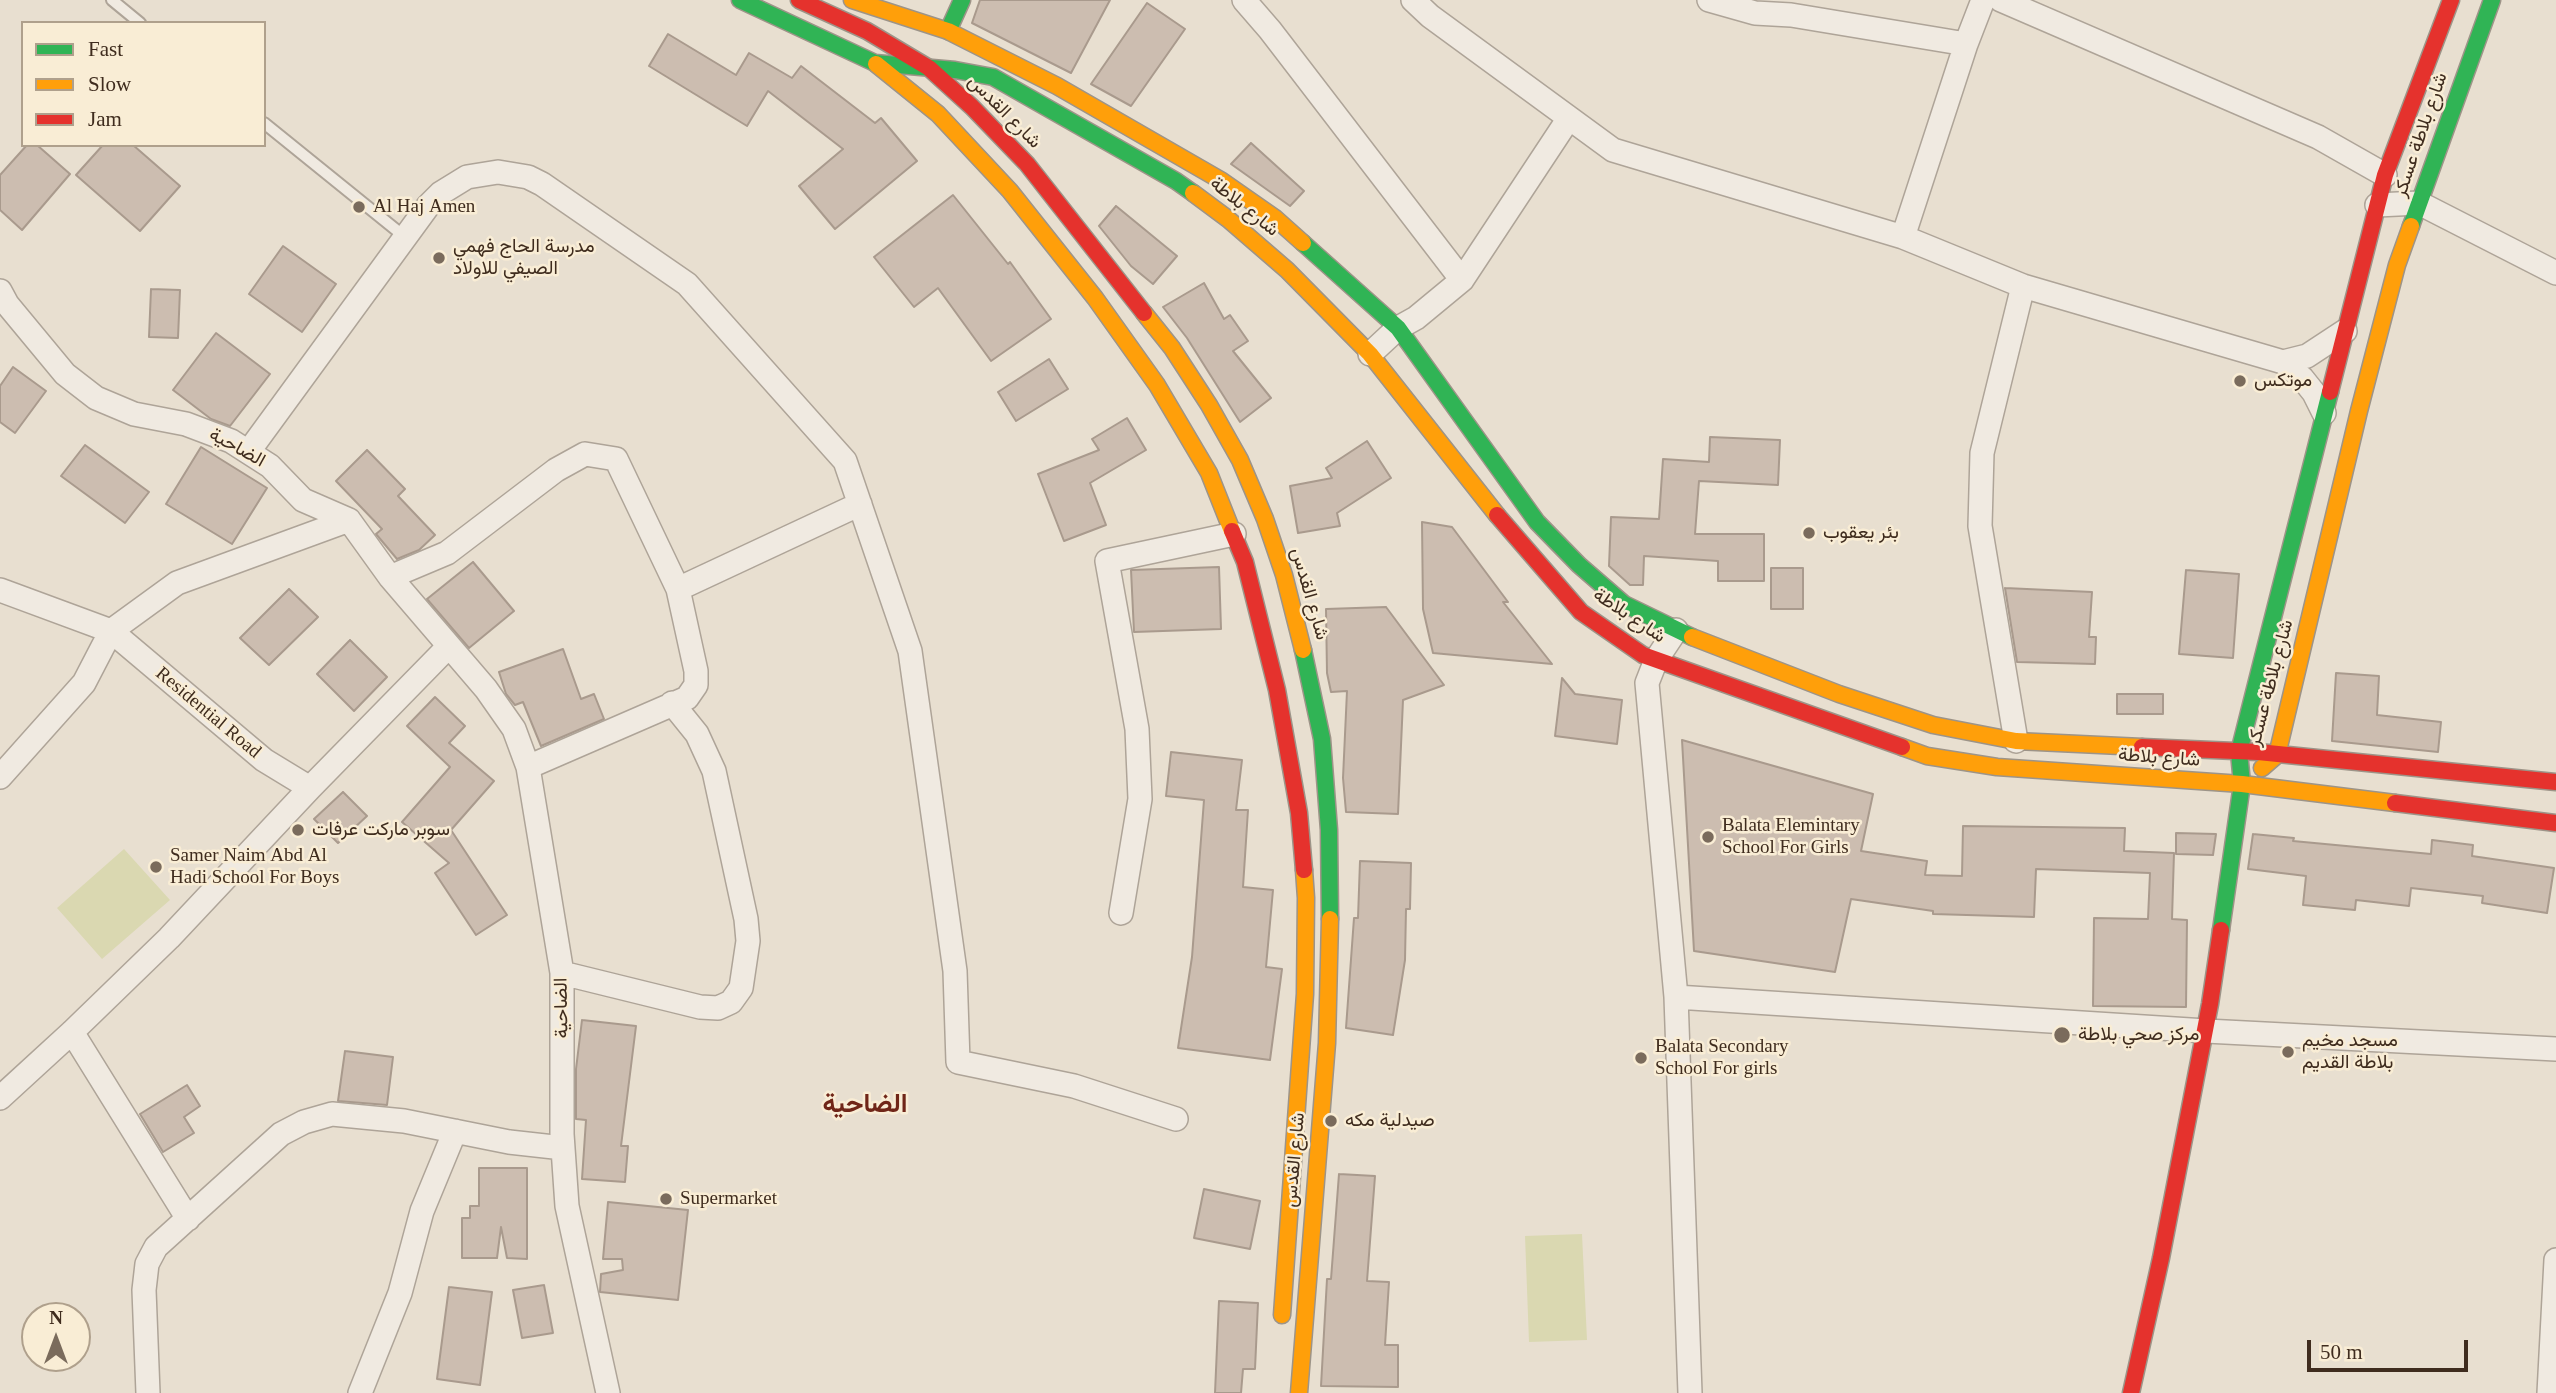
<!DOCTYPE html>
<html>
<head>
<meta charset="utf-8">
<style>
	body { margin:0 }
	#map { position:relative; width:2556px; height:1393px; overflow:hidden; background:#e8dfd0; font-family:"Times New Roman",serif }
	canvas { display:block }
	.legend { position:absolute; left:21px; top:21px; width:245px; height:126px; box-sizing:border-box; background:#f9edd5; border:2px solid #afa08c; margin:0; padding:9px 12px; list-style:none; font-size:21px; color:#3f2c1e }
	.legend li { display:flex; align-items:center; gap:14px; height:35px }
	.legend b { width:35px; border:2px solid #afa08c }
	.north { position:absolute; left:21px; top:1302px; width:70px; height:70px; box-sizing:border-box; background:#f9edd5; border:2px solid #afa08c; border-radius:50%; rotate:0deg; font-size:19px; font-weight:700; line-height:28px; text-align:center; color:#3f2c1e }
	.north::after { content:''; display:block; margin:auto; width:24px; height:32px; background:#7a6b5c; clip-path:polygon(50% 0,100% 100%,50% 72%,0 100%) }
	.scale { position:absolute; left:2307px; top:1340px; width:161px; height:32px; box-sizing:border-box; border:4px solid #3f2c1e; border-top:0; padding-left:9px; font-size:21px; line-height:24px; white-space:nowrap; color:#3f2c1e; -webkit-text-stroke:5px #f9edd5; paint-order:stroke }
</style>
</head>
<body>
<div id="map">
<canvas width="2556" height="1393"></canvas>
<ul class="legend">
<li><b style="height:9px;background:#30b455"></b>Fast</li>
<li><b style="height:9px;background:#ff9f0a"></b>Slow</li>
<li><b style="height:9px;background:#e5322d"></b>Jam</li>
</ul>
<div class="north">N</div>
<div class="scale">50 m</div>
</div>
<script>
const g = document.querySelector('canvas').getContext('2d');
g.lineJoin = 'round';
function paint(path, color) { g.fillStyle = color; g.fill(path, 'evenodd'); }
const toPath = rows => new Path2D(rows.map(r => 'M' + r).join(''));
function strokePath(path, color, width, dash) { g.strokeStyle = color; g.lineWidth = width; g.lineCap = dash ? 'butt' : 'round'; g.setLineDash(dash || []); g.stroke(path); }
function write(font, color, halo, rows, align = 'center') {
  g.font = font + ' "Times New Roman",Vazirmatn,serif'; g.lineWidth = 5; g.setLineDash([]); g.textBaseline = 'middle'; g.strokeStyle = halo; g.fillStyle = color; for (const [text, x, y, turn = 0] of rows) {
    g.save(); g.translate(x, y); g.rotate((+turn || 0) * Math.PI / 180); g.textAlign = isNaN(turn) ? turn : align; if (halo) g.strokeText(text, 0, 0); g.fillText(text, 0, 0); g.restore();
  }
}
const green = toPath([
	[124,849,170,900,102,959,57,908],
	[1582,1234,1587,1340,1529,1342,1525,1236]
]);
const building = toPath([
	[980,0,1110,0,1071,73,972,23,980,0],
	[1147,3,1185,29,1131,106,1091,84,1147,3],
	[668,34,736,75,749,53,792,78,801,66,875,123,881,118,917,161,835,229,799,186,843,149,768,91,747,126,649,66,668,34],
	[1251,143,1304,191,1290,206,1231,164,1251,143],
	[27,145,37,145,70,174,22,230,0,210,0,175,27,145],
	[103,145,133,145,180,186,140,231,76,175,103,145],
	[953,195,1008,264,1010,262,1051,319,991,361,938,288,914,307,874,257,953,195],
	[1116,206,1177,256,1153,284,1131,266,1099,226,1116,206],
	[283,246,336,284,302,332,249,294,283,246],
	[1204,283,1224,319,1230,315,1248,341,1233,351,1271,398,1240,422,1187,338,1163,307,1204,283],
	[151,289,180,290,178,338,149,337,151,289],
	[216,333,270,374,230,426,211,419,173,390,216,333],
	[1049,359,1068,389,1016,421,998,392,1049,359],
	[13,367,46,391,15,433,0,422,0,386,13,367],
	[1127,418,1146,450,1090,483,1106,525,1064,541,1038,474,1099,450,1092,439,1127,418],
	[1710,437,1780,440,1778,485,1699,481,1695,534,1764,534,1764,581,1718,581,1718,561,1644,556,1643,585,1630,585,1609,566,1611,517,1659,519,1663,459,1709,462,1710,437],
	[1367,441,1391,478,1337,513,1340,526,1298,533,1290,486,1332,478,1326,468,1367,441],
	[85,445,149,492,125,523,61,476,85,445],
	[201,447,267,488,232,544,166,504,201,447],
	[367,450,405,489,398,496,435,535,419,550,397,559,376,534,382,529,336,481,367,450],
	[1422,522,1452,527,1508,602,1503,602,1552,664,1433,653,1423,609,1422,522],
	[473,562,514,611,469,648,427,599,473,562],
	[1219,567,1221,629,1134,632,1131,570,1219,567],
	[1771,568,1803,568,1803,609,1771,609,1771,568],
	[2186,570,2239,574,2233,658,2179,654,2186,570],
	[2005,588,2092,592,2089,637,2096,637,2095,664,2017,662,2005,588],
	[289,589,318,617,269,665,240,638,289,589],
	[1386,607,1444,685,1403,700,1398,814,1346,812,1343,778,1347,691,1331,692,1327,673,1326,609,1386,607],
	[350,640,387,677,354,711,317,674,350,640],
	[563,649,581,699,594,694,604,719,541,746,523,702,515,705,506,694,499,672,563,649],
	[2336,673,2379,676,2377,715,2441,722,2438,752,2332,741,2336,673],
	[1562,678,1575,694,1622,700,1617,744,1555,736,1562,678],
	[2117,694,2163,694,2163,714,2117,714,2117,694],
	[435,697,465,726,449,743,494,781,451,830,507,915,476,935,435,873,449,863,402,822,450,767,407,726,435,697],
	[1682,740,1873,794,1861,851,1927,861,1925,875,1962,876,1963,826,2125,828,2124,851,2174,853,2172,919,2187,920,2186,1007,2093,1006,2094,918,2148,919,2150,873,2036,869,2034,917,1933,914,1933,911,1851,899,1835,972,1694,951,1682,740],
	[1171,752,1242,760,1236,810,1248,810,1243,887,1273,890,1266,967,1282,969,1270,1060,1178,1048,1192,957,1204,800,1166,796,1171,752],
	[343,792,367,816,338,843,314,819,343,792],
	[2176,833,2216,834,2213,855,2176,854,2176,833],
	[2253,834,2294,838,2293,841,2431,854,2432,840,2473,845,2472,856,2554,868,2547,913,2482,903,2483,896,2411,888,2409,906,2356,900,2355,910,2303,905,2306,876,2248,869,2253,834],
	[1360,861,1411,863,1410,909,1406,909,1405,960,1393,1035,1346,1028,1354,918,1358,918,1360,861],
	[582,1020,636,1026,621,1146,628,1146,625,1182,582,1179,586,1120,576,1119,576,1069,582,1020],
	[345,1051,393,1057,387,1105,338,1101,345,1051],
	[187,1085,200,1106,184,1117,194,1133,163,1152,140,1114,187,1085],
	[479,1168,527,1168,527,1259,507,1258,501,1227,497,1258,462,1258,462,1218,470,1218,470,1206,479,1206,479,1168],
	[1339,1174,1375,1176,1367,1281,1389,1282,1385,1345,1398,1345,1398,1387,1321,1386,1327,1279,1331,1279,1339,1174],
	[1204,1189,1260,1201,1250,1249,1194,1238,1204,1189],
	[608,1202,688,1210,678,1300,600,1292,601,1274,623,1270,622,1259,603,1259,608,1202],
	[544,1285,553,1333,522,1338,513,1290,544,1285],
	[449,1287,492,1292,480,1385,437,1379,449,1287],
	[1219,1301,1258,1303,1255,1369,1243,1369,1241,1393,1215,1393,1219,1301]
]);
const lane = toPath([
	[112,0,140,23],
	[264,123,405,237]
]);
const street = toPath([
	[1244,0,1270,30,1462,280],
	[1413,0,1430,16,1613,150,1903,237,2023,286,2283,362,2302,378,2314,393,2324,413],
	[1709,0,1755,13,1791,15,1966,44],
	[2001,0,2318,137,2385,175],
	[2377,205,2419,203,2556,273],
	[1903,237,1966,44,1983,0],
	[0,291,7,304,65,374,96,398,134,414,186,424,231,441,270,466,303,500,349,520,390,577,486,689,514,729,528,767,562,973,562,1134,567,1206,608,1393],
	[1370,354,1398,328,1416,318,1462,280,1569,118],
	[2283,362,2307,356,2345,331],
	[249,451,428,206,441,193,467,177,498,172,528,177,542,184,687,284,845,461,910,651,955,971,958,1062,1074,1086,1176,1119],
	[390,577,447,553,556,470,585,454,616,459,678,589,696,671,696,685,687,698,528,767],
	[678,589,860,504],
	[0,590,111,631,264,760,310,788],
	[1676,630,1656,660,1647,683,1676,997,1690,1393],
	[2016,741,1980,526,1982,453,2023,286],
	[0,777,84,683,111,631,177,583,349,520],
	[1121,913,1140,799,1137,729,1107,561,1234,534],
	[562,973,700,1007,718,1008,731,1002,741,988,748,941,746,919,714,771,697,734,672,703],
	[1676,997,2206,1031,2556,1049],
	[72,1032,188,1219],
	[0,1098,72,1032,169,938,310,788,449,646],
	[148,1393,144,1290,147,1264,156,1247,281,1134,304,1122,332,1114,404,1121,509,1142,563,1148],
	[360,1393,400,1293,422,1211,455,1131],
	[2549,1393,2556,1260]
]);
const fast = toPath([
	[740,0,875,63,955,70,993,77,1176,181,1193,193],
	[948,31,962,0],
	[2411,226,2492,0],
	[1303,243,1398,328,1537,522,1579,565,1624,604,1692,637],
	[1303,650,1322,739,1329,830,1330,919],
	[2221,930,2242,784,2239,752,2330,392]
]);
const slow = toPath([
	[852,0,948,31,1057,86,1222,181,1275,218,1303,243],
	[876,64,938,114,1010,191,1095,298,1157,385,1209,473,1232,531],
	[1193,193,1228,219,1287,270,1370,354,1497,515],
	[1144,313,1172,348,1209,405,1240,460,1265,519,1284,575,1303,650],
	[1692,637,1839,694,1933,725,2016,741,2142,747],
	[1902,747,1927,756,1997,767,2242,784,2395,803],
	[2262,768,2277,755,2359,411,2397,265,2411,226],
	[1282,1315,1305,994,1306,898,1304,870],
	[1299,1393,1327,1043,1330,919]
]);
const jam = toPath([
	[799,0,867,31,929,68,972,107,1027,164,1144,313],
	[2330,392,2385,175,2451,0],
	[1497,515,1581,612,1643,655,1902,747],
	[1232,531,1245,562,1277,690,1299,813,1304,870],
	[2142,747,2258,752,2556,782],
	[2395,803,2556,823],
	[2131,1393,2161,1258,2210,1004,2221,930]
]);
const markers = [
	[359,207,7,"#7a6b5c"],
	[439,258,7,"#7a6b5c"],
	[2240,381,7,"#7a6b5c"],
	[1809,533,7,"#7a6b5c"],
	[298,830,7,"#7a6b5c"],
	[1708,837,7,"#7a6b5c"],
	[156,867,7,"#7a6b5c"],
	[2062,1035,9,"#7a6b5c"],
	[2288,1052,7,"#7a6b5c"],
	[1641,1058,7,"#7a6b5c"],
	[1331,1121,7,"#7a6b5c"],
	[666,1199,7,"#7a6b5c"]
];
const streetNames = [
	["شارع القدس",1004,112,45],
	["شارع بلاطة عسكر",2421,135,-71],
	["شارع بلاطة",1244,207,39],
	["الضاحية",237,448,29],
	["شارع القدس",1309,594,74],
	["شارع بلاطة",1629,616,34],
	["شارع بلاطة عسكر",2271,683,-75],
	["Residential Road",208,713,40],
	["شارع بلاطة",2159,758,4],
	["الضاحية",562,1008,-91],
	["شارع القدس",1295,1160,-85]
];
const poiNames = [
	["Al Haj Amen",373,207],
	["مدرسة الحاج فهمي",453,247],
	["الصيفي للاولاد",453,269],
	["موتكس",2254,381],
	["بئر يعقوب",1823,533],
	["Balata Elemintary",1722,826],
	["School For Girls",1722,848],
	["سوبر ماركت عرفات",312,830],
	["Samer Naim Abd Al",170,856],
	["Hadi School For Boys",170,878],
	["مركز صحي بلاطة",2078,1035],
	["مسجد مخيم",2302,1041],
	["بلاطة القديم",2302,1063],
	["Balata Secondary",1655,1047],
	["School For girls",1655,1069],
	["صيدلية مكه",1345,1121],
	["Supermarket",680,1199]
];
const districtNames = [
	["الضاحية",865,1105]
];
paint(green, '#dad8b1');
paint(building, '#ccbdb0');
strokePath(building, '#a99a8d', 2);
strokePath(lane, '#aea498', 14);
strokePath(street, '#aea498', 26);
strokePath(fast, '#9d9488', 19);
strokePath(slow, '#9d9488', 19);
strokePath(jam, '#9d9488', 19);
strokePath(lane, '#f0eae1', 10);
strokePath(street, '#f0eae1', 23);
strokePath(fast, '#30b455', 16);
strokePath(slow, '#ff9f0a', 16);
strokePath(jam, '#e5322d', 16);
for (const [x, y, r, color] of markers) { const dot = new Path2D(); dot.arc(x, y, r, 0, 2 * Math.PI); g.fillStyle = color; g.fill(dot); strokePath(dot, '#f9edd5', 2.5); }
write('19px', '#3f2c1e', '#f9edd5', streetNames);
write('19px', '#3f2c1e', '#f9edd5', poiNames, 'left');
write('bold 26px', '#702618', '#f9edd5', districtNames);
</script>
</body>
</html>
